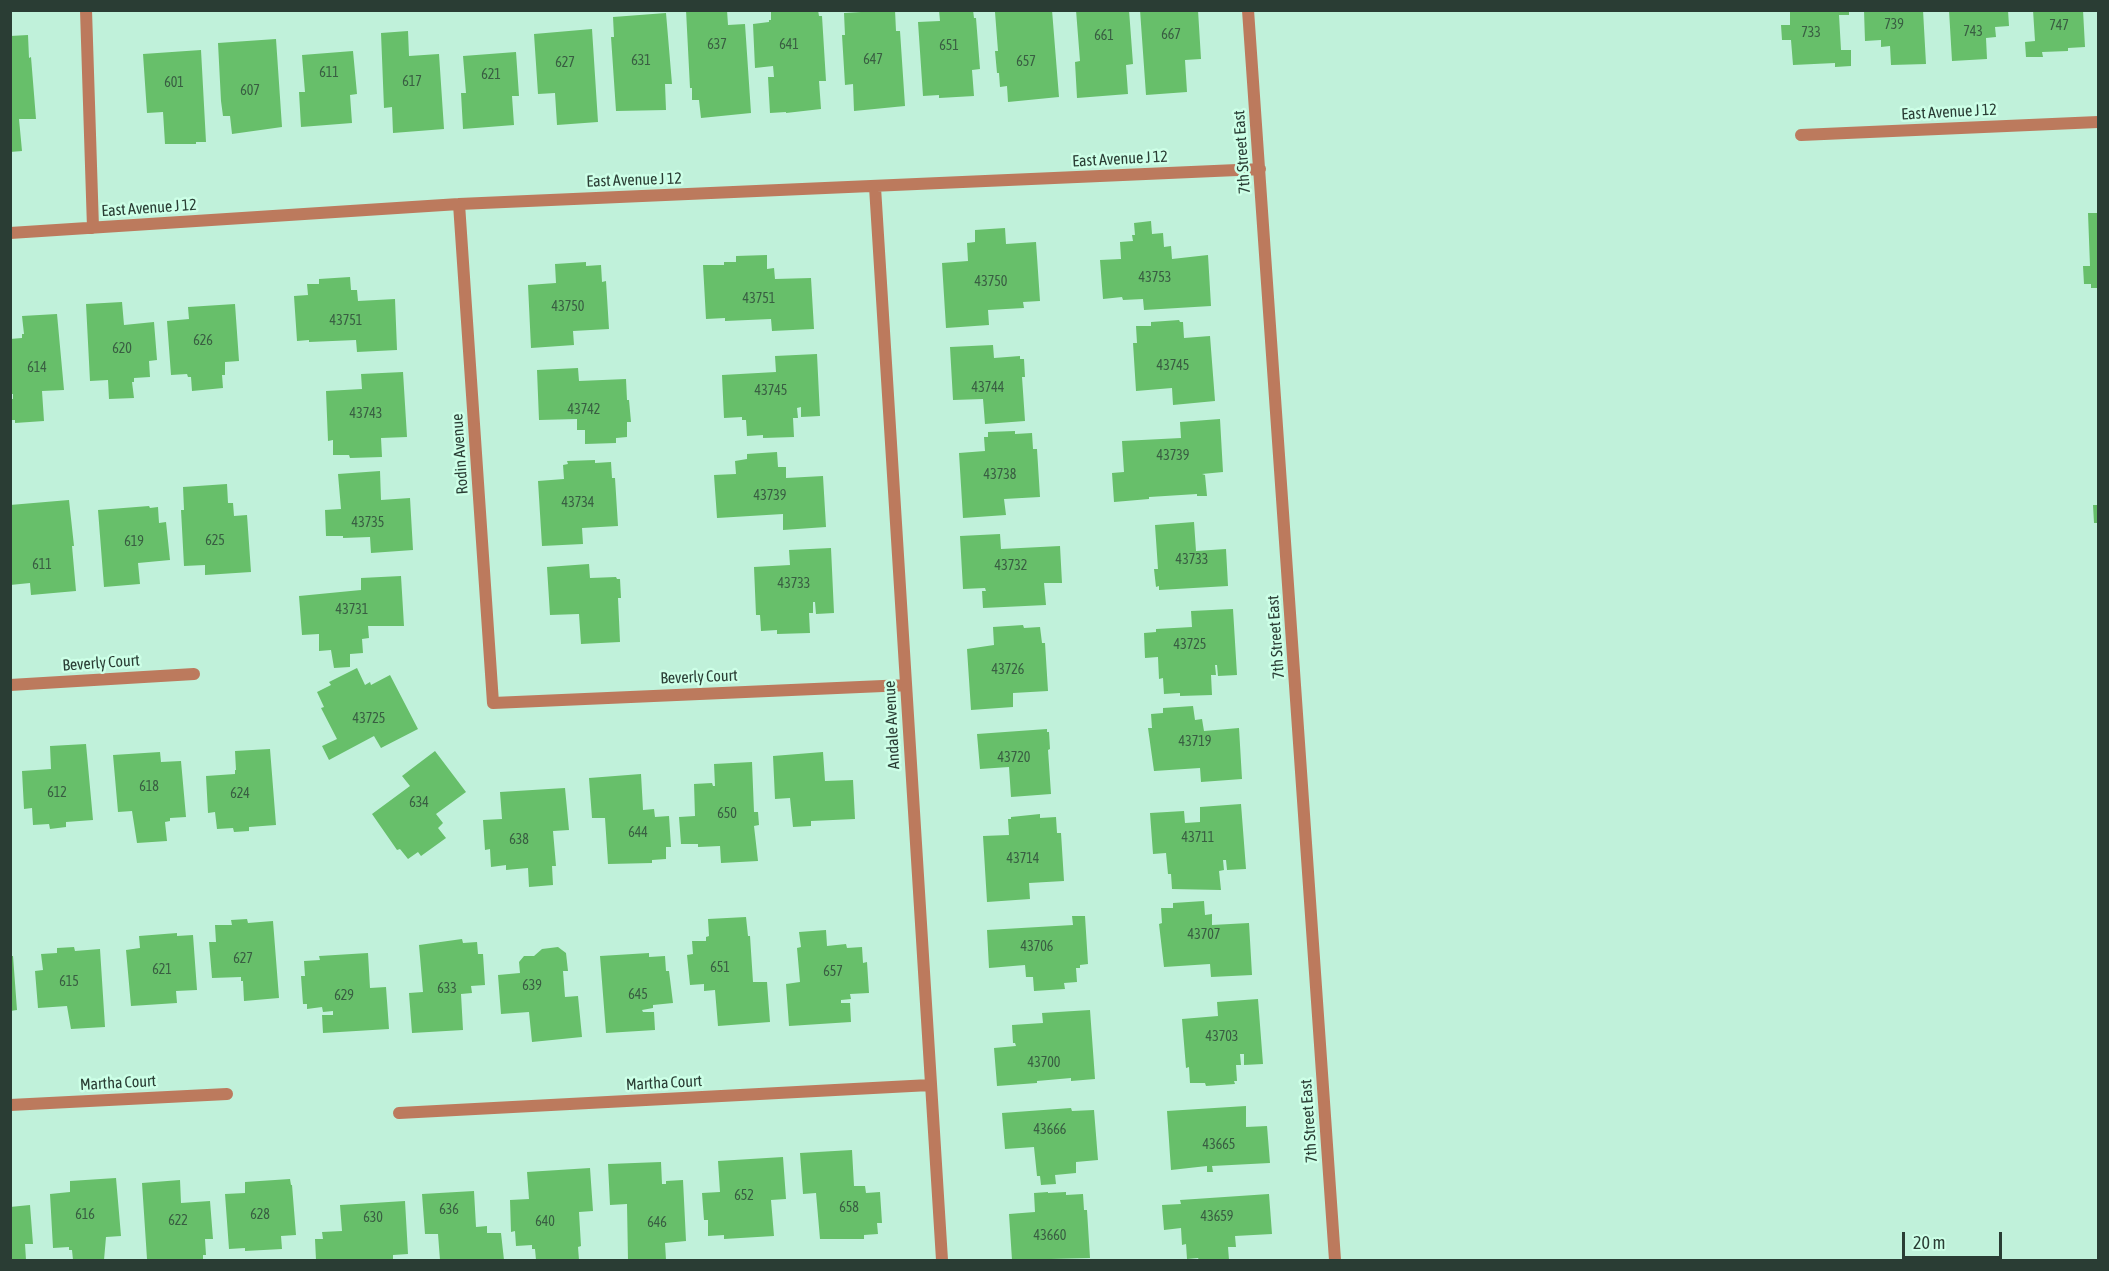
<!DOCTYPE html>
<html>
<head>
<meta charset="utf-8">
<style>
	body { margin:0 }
	#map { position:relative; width:2109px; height:1271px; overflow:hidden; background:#c0f1da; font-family:"Asap Condensed",sans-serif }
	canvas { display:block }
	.frame { position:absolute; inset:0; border:12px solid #2a3d34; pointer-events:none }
	.scale { position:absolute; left:1902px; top:1232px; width:100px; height:27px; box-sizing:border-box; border:3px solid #2a3d34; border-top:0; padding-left:8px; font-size:18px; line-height:21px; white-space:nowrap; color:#2a3d34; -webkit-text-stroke:4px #cdffe7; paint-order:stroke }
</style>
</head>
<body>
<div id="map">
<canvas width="2109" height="1271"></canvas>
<div class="frame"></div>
<div class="scale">20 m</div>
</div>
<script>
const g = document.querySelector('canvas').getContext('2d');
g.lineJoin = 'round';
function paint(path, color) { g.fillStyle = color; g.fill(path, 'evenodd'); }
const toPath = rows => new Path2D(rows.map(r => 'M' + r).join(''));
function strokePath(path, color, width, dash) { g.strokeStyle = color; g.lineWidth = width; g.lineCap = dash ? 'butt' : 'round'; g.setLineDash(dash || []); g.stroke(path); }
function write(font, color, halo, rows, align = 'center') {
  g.font = font + ' "Asap Condensed",sans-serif'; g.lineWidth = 5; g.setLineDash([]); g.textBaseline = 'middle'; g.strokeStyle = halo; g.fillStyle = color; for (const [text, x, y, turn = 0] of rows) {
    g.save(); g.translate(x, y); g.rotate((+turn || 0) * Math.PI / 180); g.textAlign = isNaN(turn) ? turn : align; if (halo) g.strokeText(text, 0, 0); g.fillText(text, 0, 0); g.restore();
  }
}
const building = toPath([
	[686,10,727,10,728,25,745,24,751,113,701,118,699,100,692,100,692,88,690,88],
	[771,10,818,10,819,16,822,16,826,81,819,81,821,109,786,113,786,112,770,113,768,77,774,77,773,66,755,68,753,24,769,22,769,20,771,20],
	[895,10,896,31,900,31,905,106,854,111,853,84,845,85,842,35,845,35,844,13],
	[939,10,973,10,974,18,976,18,980,69,972,70,974,96,939,98,939,95,923,96,918,22,940,21],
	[998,10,1052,10,1059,97,1008,102,1007,86,1000,87,999,73,997,73,995,51,998,51,995,12],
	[1076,10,1129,10,1133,64,1126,65,1128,94,1077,98,1075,62,1080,61],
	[1140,10,1198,10,1201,59,1185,60,1187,92,1146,95],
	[1790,10,1849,10,1849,15,1839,15,1841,50,1851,50,1851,66,1835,67,1835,63,1793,65,1791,40,1782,40,1781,25,1790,25],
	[1864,10,1923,10,1926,64,1891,65,1890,46,1881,47,1881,40,1865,41],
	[1949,10,2008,10,2009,26,1995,27,1996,37,1986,38,1987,59,1952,61],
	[2033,10,2083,10,2085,47,2068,48,2068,51,2042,52,2043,57,2026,57,2025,42,2035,41],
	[666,13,672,84,665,84,666,110,616,111,611,37,614,37,613,17],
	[592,29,598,122,557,125,555,93,538,94,534,34],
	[408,31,409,56,439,54,444,129,393,133,392,107,384,108,381,33],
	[28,35,29,58,31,57,36,119,19,119,22,151,10,152,10,36],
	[276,39,282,127,232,134,230,116,223,116,221,101,218,43],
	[201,50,206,142,196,142,196,144,165,144,163,112,147,113,143,54],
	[353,51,357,94,350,95,352,123,301,127,299,92,305,92,302,55],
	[516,52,519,96,512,96,514,125,463,129,461,93,466,93,463,56],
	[2088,213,2098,213,2098,288,2091,288,2091,284,2084,284,2083,266,2090,266],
	[1151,221,1152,234,1163,233,1164,247,1171,246,1172,259,1208,255,1211,306,1144,310,1143,299,1123,300,1122,297,1103,299,1100,260,1121,259,1120,242,1133,241,1132,235,1135,235,1134,223],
	[1005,228,1006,244,1036,242,1040,301,1023,302,1024,308,988,310,989,325,946,328,942,263,968,261,967,243,975,242,975,230],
	[767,255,767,269,774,268,775,279,811,278,814,329,772,331,771,319,725,321,725,318,706,319,703,265,724,265,724,262,736,262,736,256],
	[586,262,586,266,601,265,602,282,606,281,609,329,573,331,574,345,531,348,528,285,556,283,555,264],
	[350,277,351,290,357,290,358,301,395,299,397,350,357,352,356,340,309,342,309,340,297,341,294,296,308,295,307,284,319,284,319,279],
	[122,302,124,325,154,322,157,360,149,361,150,377,134,378,134,382,132,382,134,398,109,399,108,380,90,381,86,304],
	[235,304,239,361,225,362,225,375,222,375,223,388,192,391,191,377,188,377,187,374,171,375,167,321,189,319,188,307],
	[57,314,64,390,42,391,44,421,15,423,15,420,10,420,10,399,13,399,13,394,10,394,10,339,22,338,22,334,24,334,22,316],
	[1179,320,1180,322,1183,322,1184,338,1210,336,1215,401,1173,405,1172,388,1136,391,1133,343,1137,343,1136,326,1151,326,1151,322],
	[993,345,994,358,1020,356,1020,359,1024,359,1025,377,1022,377,1025,421,985,424,983,399,953,400,950,347],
	[817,354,820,416,801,417,801,407,797,408,798,418,793,418,794,437,763,438,763,435,747,436,746,420,742,420,742,417,724,418,722,375,776,372,775,356],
	[578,368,579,381,626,379,627,400,629,400,631,422,627,422,627,437,616,438,616,443,585,444,585,430,577,430,577,419,539,420,537,370],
	[403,372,407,437,381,438,382,457,350,458,349,455,333,455,333,440,328,441,326,391,362,389,361,374],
	[1220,419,1223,472,1202,474,1205,475,1207,496,1197,496,1197,494,1149,497,1149,499,1114,502,1112,473,1124,472,1122,441,1181,438,1180,422],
	[1015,431,1015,434,1032,433,1033,449,1037,449,1040,497,1004,499,1006,515,963,518,959,453,985,451,984,437,988,437,988,432],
	[777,452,778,467,786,467,786,478,823,476,826,527,783,530,783,514,717,518,714,475,736,474,735,461,747,459,747,454],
	[595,460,595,463,611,462,612,478,615,478,618,526,582,528,583,544,542,546,538,481,564,479,563,465,568,464,567,461],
	[380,471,381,500,410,498,413,550,371,553,370,537,343,538,343,536,326,536,325,510,341,509,338,474],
	[227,484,228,503,233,503,234,516,247,515,251,572,205,575,205,565,184,566,181,510,184,510,183,487],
	[69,500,74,546,72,546,76,591,31,595,30,583,10,585,10,505],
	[2093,505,2098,505,2098,523,2094,523],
	[149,506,150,508,158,507,159,523,166,522,170,560,138,563,140,584,104,587,98,510],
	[1194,522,1196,551,1226,549,1228,586,1159,590,1159,586,1156,587,1154,569,1158,569,1155,525],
	[1000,534,1001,549,1060,546,1062,583,1044,583,1046,605,983,608,982,591,986,591,985,588,963,589,960,536],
	[831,548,834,613,816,614,815,602,813,602,813,613,809,613,810,633,777,634,777,630,761,631,760,615,756,615,754,567,790,565,789,550],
	[589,564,590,578,616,577,617,579,620,579,621,598,618,598,620,642,581,644,579,614,550,615,547,567],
	[401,576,404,626,368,626,369,638,362,639,363,653,350,654,350,667,334,668,331,650,319,651,319,634,302,635,299,596,361,590,361,578],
	[1233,609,1237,675,1218,676,1217,665,1215,665,1216,675,1211,675,1212,695,1180,696,1180,693,1164,694,1163,678,1159,679,1158,657,1145,658,1144,633,1156,632,1156,629,1192,627,1191,611],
	[1023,625,1024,628,1040,627,1042,643,1045,643,1048,691,1013,693,1013,707,971,710,967,649,994,645,993,627],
	[357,668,365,685,370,682,371,685,390,675,418,729,381,748,374,736,329,760,322,746,337,739,321,708,324,707,317,692,331,685,329,682],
	[1193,706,1195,720,1202,719,1204,731,1239,728,1242,779,1201,782,1200,768,1154,771,1148,728,1152,728,1151,714,1163,713,1163,708],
	[1047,729,1047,732,1049,732,1050,749,1048,750,1051,794,1011,797,1009,767,980,769,977,734],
	[86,744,93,820,66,822,66,827,50,829,49,824,33,825,32,808,24,809,22,771,51,769,50,746],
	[270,749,276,825,249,827,249,831,234,832,233,828,217,829,215,812,208,813,206,776,235,774,235,770,236,770,235,751],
	[435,751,466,792,436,814,443,823,438,828,446,838,421,856,418,852,408,859,400,849,397,850,372,814,410,786,402,776],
	[160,752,161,762,181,761,186,817,170,818,170,821,165,822,167,841,137,843,132,811,118,812,113,755],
	[823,752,825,781,853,780,855,819,811,821,811,826,793,827,790,798,775,799,773,756],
	[752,762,754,812,758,812,759,825,754,826,758,861,721,863,720,846,698,847,698,844,681,844,679,817,695,816,694,784,712,783,713,786,715,786,714,764],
	[641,774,643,810,654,809,655,817,669,816,671,847,666,847,666,859,652,860,652,863,608,864,605,818,592,818,589,778],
	[565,788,569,830,553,831,556,866,552,866,553,885,529,887,528,868,506,870,506,865,491,867,490,849,485,850,483,820,502,819,500,792],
	[1241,804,1246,869,1227,870,1226,860,1223,860,1224,870,1219,871,1221,890,1172,889,1171,874,1168,874,1166,853,1153,854,1150,813,1184,811,1185,823,1200,822,1200,807],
	[1040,814,1040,818,1056,817,1057,833,1061,833,1064,881,1029,883,1030,899,987,902,983,836,1009,835,1008,819,1011,819,1011,817],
	[1204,901,1205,915,1212,914,1212,925,1249,923,1252,975,1211,977,1210,964,1164,967,1159,924,1162,923,1161,908,1173,908,1173,903],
	[1072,916,1085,916,1088,964,1080,965,1080,968,1076,968,1077,982,1064,983,1065,989,1034,991,1033,977,1026,977,1025,965,989,968,987,930,1073,925],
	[746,917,748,936,750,936,753,982,767,982,770,1022,718,1026,715,990,704,991,704,984,690,985,687,955,693,954,692,941,706,941,706,937,709,936,708,919],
	[247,919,248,923,273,921,279,998,244,1001,243,981,241,981,241,977,212,978,209,942,216,942,215,925,232,925,231,920],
	[826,930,827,946,846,944,847,948,862,947,863,963,867,962,869,993,850,994,851,999,841,1000,841,1003,850,1003,851,1022,789,1026,786,984,800,982,797,948,801,947,799,932],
	[177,933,177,936,193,935,197,990,176,991,177,1003,131,1006,126,950,140,948,139,936],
	[462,939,463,943,477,942,478,954,483,954,485,985,471,986,472,993,461,994,463,1030,412,1033,409,993,423,992,419,945],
	[74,947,75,951,100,949,105,1027,71,1029,67,1006,38,1008,35,971,43,970,41,954,57,953,57,948],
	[558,947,566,953,568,971,563,971,565,997,578,996,582,1037,532,1042,529,1012,501,1014,498,975,520,973,519,962,524,956,534,956,542,949],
	[368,953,370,988,386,987,389,1029,323,1033,322,1015,333,1015,333,1011,323,1012,322,1007,307,1009,307,1004,303,1004,301,976,305,976,304,961,320,960,319,956],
	[649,953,649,957,665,956,666,971,669,971,673,1003,653,1005,653,1008,642,1010,643,1012,654,1012,655,1030,606,1033,600,956],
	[10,956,13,956,17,1010,10,1011],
	[1258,999,1263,1064,1244,1065,1244,1054,1240,1054,1241,1065,1236,1065,1237,1081,1234,1081,1235,1084,1206,1086,1205,1083,1190,1083,1189,1067,1186,1068,1182,1019,1218,1016,1217,1002],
	[1090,1010,1095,1079,1071,1081,1071,1078,1037,1081,1037,1083,997,1086,994,1048,1016,1046,1015,1043,1013,1043,1012,1025,1043,1023,1042,1013],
	[1246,1106,1246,1127,1267,1126,1270,1163,1212,1166,1213,1172,1207,1172,1207,1166,1171,1170,1167,1111],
	[1071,1108,1072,1111,1094,1110,1098,1160,1076,1162,1076,1173,1055,1175,1056,1184,1041,1185,1040,1176,1037,1176,1034,1147,1005,1149,1002,1113],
	[852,1150,854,1186,865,1186,866,1193,880,1192,882,1223,877,1223,878,1234,864,1235,864,1239,820,1239,816,1193,803,1194,800,1153],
	[783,1157,786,1199,771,1200,774,1236,724,1239,724,1235,708,1236,708,1220,704,1220,702,1193,720,1192,718,1161],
	[661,1162,662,1184,666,1184,666,1181,683,1180,686,1241,665,1243,666,1260,628,1260,627,1204,610,1205,608,1164],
	[590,1168,593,1211,579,1212,581,1246,578,1247,579,1260,536,1260,535,1249,532,1249,532,1245,516,1246,515,1231,511,1232,510,1200,529,1199,527,1172],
	[116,1178,121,1236,106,1237,104,1260,73,1260,72,1250,69,1250,69,1247,53,1248,50,1194,70,1192,70,1181],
	[290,1179,291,1185,292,1185,296,1235,281,1236,282,1249,245,1251,245,1248,229,1249,225,1194,245,1193,245,1182],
	[180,1180,181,1203,210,1201,213,1239,205,1239,206,1255,203,1255,203,1260,147,1259,142,1183],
	[474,1191,476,1227,487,1226,487,1233,501,1233,504,1260,440,1260,438,1234,425,1234,422,1194],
	[1048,1192,1048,1193,1066,1192,1066,1195,1083,1194,1084,1210,1087,1210,1090,1258,1012,1260,1009,1214,1035,1212,1034,1193],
	[1269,1194,1272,1234,1235,1236,1236,1247,1228,1247,1229,1260,1199,1260,1198,1258,1187,1259,1186,1244,1182,1245,1181,1228,1164,1230,1162,1205,1181,1204,1180,1200],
	[405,1201,408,1254,393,1255,393,1260,316,1260,315,1239,323,1239,322,1232,342,1231,340,1205],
	[30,1205,33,1244,25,1244,26,1260,10,1260,10,1207]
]);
const street = toPath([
	[86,10,93,228],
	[1248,10,1335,1260],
	[1801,135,2098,122],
	[875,187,942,1260],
	[459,204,493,703,906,685],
	[10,233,459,204,1260,169],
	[10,685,194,674],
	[10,1105,227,1094],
	[399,1113,930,1085]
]);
const numberNames = [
	["739",1894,25],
	["747",2059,26],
	["743",1973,32],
	["733",1811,33],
	["667",1171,35],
	["661",1104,36],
	["637",717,45],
	["641",789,45],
	["651",949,46],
	["647",873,60],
	["631",641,61],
	["657",1026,62],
	["627",565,63],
	["611",329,73],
	["621",491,75],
	["617",412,82],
	["601",174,83],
	["607",250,91],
	["43753",1155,278],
	["43750",991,282],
	["43751",759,299],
	["43750",568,307],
	["43751",346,321],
	["626",203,341],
	["620",122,349],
	["43745",1173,366],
	["614",37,368],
	["43744",988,388],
	["43745",771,391],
	["43742",584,410],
	["43743",366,414],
	["43739",1173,456],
	["43738",1000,475],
	["43739",770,496],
	["43734",578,503],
	["43735",368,523],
	["625",215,541],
	["619",134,542],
	["43733",1192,560],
	["611",42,565],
	["43732",1011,566],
	["43733",794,584],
	["43731",352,610],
	["43725",1190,645],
	["43726",1008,670],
	["43725",369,719],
	["43719",1195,742],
	["43720",1014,758],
	["618",149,787],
	["612",57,793],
	["624",240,794],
	["634",419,803],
	["650",727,814],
	["644",638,833],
	["43711",1198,838],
	["638",519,840],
	["43714",1023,859],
	["43707",1204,935],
	["43706",1037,947],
	["627",243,959],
	["651",720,968],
	["621",162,970],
	["657",833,972],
	["615",69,982],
	["639",532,986],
	["633",447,989],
	["645",638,995],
	["629",344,996],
	["43703",1222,1037],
	["43700",1044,1063],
	["43666",1050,1130],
	["43665",1219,1145],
	["652",744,1196],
	["658",849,1208],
	["636",449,1210],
	["616",85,1215],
	["628",260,1215],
	["43659",1217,1217],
	["630",373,1218],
	["622",178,1221],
	["640",545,1222],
	["646",657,1223],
	["43660",1050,1236]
];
const streetNames = [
	["East Avenue J 12",1949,112,-3],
	["7th Street East",1242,152,-94],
	["East Avenue J 12",1120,159,-3],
	["East Avenue J 12",634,180,-2],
	["East Avenue J 12",149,208,-4],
	["Rodin Avenue",460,454,-94],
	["7th Street East",1276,637,-94],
	["Beverly Court",101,663,-4],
	["Beverly Court",699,677,-2],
	["Andale Avenue",892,725,-93],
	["Martha Court",118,1083,-3],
	["Martha Court",664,1083,-3],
	["7th Street East",1309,1121,-94]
];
paint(building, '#67bf6a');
strokePath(street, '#bc7a5d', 12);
write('14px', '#395e42', null, numberNames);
write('16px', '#2a3d34', '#cdffe7', streetNames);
</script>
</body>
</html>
